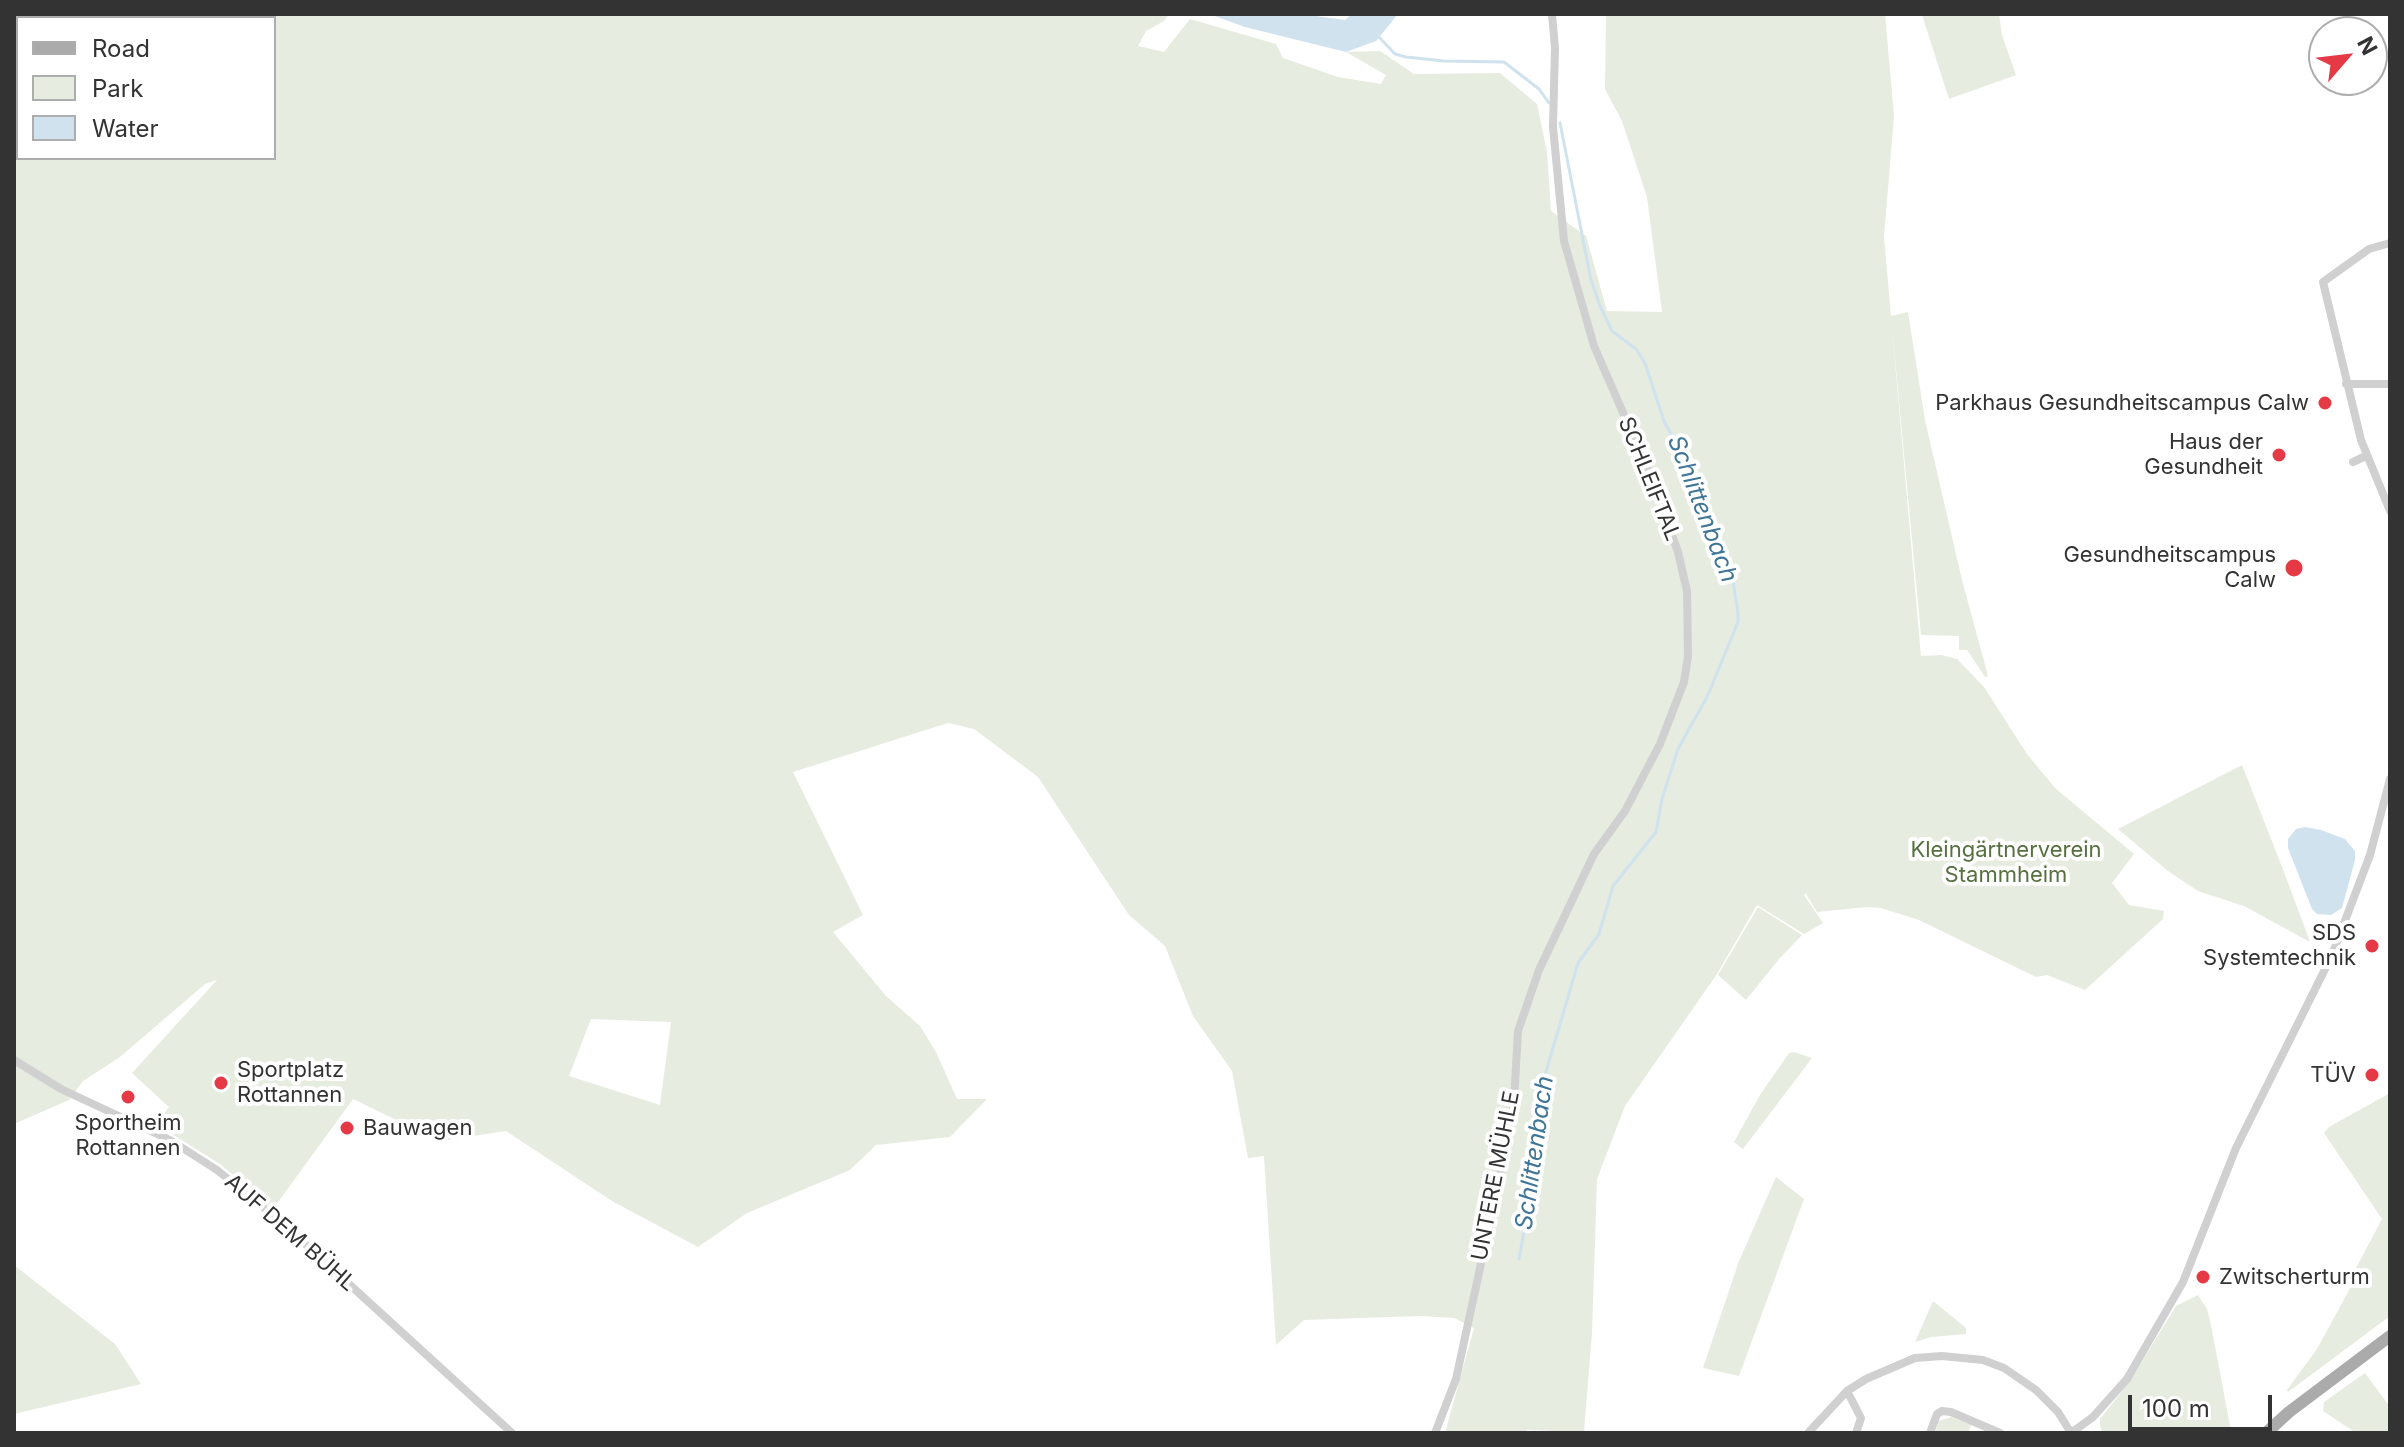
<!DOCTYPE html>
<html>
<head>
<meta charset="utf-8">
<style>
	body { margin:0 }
	#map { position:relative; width:2404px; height:1447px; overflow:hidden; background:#fff; font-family:Inter,sans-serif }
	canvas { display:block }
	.frame { position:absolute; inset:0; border:16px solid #333; pointer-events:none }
	.legend { position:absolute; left:16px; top:16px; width:260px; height:144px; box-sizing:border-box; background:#fff; border:2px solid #adadad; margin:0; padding:10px 14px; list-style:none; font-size:24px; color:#333 }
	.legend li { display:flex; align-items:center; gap:16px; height:40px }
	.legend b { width:40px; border:2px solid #adadad }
	.north { position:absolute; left:2308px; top:16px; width:80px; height:80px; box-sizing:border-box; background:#fff; border:2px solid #adadad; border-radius:50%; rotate:62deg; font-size:22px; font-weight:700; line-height:32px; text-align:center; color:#333 }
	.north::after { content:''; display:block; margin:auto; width:28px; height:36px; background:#e63946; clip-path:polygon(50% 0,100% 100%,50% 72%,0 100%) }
	.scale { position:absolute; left:2128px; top:1395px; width:144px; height:36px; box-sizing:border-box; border:4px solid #333; border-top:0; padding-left:10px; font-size:24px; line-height:28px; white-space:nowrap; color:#333; -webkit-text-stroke:6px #fff; paint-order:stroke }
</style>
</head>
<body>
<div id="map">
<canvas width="2404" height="1447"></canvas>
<div class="frame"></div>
<ul class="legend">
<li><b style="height:10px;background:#ababab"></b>Road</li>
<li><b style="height:22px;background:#e6ecdf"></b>Park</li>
<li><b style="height:22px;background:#cfe2ee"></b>Water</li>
</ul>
<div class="north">N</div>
<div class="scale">100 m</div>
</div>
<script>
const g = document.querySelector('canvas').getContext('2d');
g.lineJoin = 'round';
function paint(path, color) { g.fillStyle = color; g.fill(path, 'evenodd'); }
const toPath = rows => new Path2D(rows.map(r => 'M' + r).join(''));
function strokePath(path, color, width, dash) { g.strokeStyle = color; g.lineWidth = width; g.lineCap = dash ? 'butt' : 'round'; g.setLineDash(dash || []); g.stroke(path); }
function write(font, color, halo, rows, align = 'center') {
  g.font = font + ' Inter,sans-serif'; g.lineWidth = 8; g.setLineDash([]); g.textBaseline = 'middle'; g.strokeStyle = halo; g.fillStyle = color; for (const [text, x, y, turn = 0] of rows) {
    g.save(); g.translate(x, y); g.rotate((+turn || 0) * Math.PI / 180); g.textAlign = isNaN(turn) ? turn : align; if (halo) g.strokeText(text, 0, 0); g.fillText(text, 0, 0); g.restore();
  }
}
const green = toPath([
	[14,14,1169,14,1164,21,1146,31,1138,46,1164,52,1190,19,1276,44,1283,58,1338,77,1381,84,1386,75,1346,52,1380,51,1414,74,1500,73,1537,104,1547,152,1551,211,1586,236,1607,311,1662,312,1647,197,1622,121,1605,89,1606,14,1885,14,1894,116,1884,237,1921,656,1941,655,1957,659,1984,687,2027,754,2055,788,2134,854,2112,883,2129,905,2164,911,2163,919,2085,990,2047,975,2036,977,1919,920,1881,908,1867,907,1817,912,1806,894,1809,890,1804,895,1823,923,1804,934,1757,905,1717,974,1625,1106,1597,1179,1592,1333,1584,1432,1527,1430,1526,1433,1445,1433,1474,1328,1454,1318,1420,1316,1304,1320,1276,1345,1264,1156,1248,1158,1232,1071,1193,1016,1165,946,1129,915,1038,777,974,729,948,723,793,772,863,915,833,932,886,996,920,1026,936,1052,957,1099,987,1099,950,1137,876,1145,850,1170,747,1213,698,1247,612,1201,506,1131,440,1141,353,1099,273,1209,220,1164,156,1124,169,1107,132,1073,217,980,205,984,120,1057,83,1081,69,1100,14,1124],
	[18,18,274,18,274,158,18,158],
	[591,1019,671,1022,660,1105,569,1076],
	[1919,14,1999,14,2002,35,2016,75,1949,99,1922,15],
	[1908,312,1925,420,1962,580,1988,676,1985,677,1967,650,1959,650,1959,636,1921,635,1891,316],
	[2242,765,2284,872,2310,942,2244,906,2198,891,2168,871,2118,829],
	[1758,907,1802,935,1779,959,1746,1000,1718,975],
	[1794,1052,1812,1058,1743,1149,1734,1142,1760,1095,1789,1053],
	[2390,1093,2390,1316,2288,1392,2287,1390,2317,1349,2360,1270,2356,1268,2382,1219,2324,1133,2329,1127],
	[1776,1177,1804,1199,1739,1376,1703,1368,1739,1261],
	[14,1265,115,1344,141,1384,14,1414],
	[2198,1295,2207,1309,2211,1325,2231,1431,2229,1433,2103,1433,2100,1426,2100,1419,2130,1381,2176,1306],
	[1933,1301,1966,1328,1966,1334,1931,1337,1915,1342],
	[2365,1373,2390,1407,2390,1433,2356,1433,2323,1411,2324,1402],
	[1951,1417,1971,1425,1968,1433,1935,1433,1939,1421]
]);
const water = toPath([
	[1209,14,1301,14,1345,20,1352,14,1398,14,1376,41,1346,52,1245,27],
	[2305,827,2321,830,2345,839,2355,851,2355,860,2342,908,2331,915,2317,914,2312,909,2288,848,2288,839,2296,829]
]);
const stream = toPath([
	[1378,36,1395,54,1406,57,1444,61,1504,62,1539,89,1549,103],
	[1519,1259,1529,1204,1535,1192,1539,1160,1537,1126,1540,1092,1578,963,1599,934,1613,886,1656,832,1662,799,1678,749,1708,695,1738,622,1738,613,1733,581,1708,516,1697,496,1692,472,1664,421,1645,363,1636,349,1612,331,1600,306,1591,280,1560,123]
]);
const street = toPath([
	[2390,243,2369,249,2323,282,2361,440,2390,511],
	[2346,384,2390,384],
	[2353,462,2366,456],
	[14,1060,61,1089,170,1140,217,1170,280,1221,512,1433],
	[1847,1391,1861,1418,1856,1433],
	[1435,1433,1456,1379,1498,1185,1514,1102,1518,1031,1539,970,1594,854,1625,811,1660,744,1684,682,1688,656,1687,591,1678,552,1654,484,1594,346,1564,241,1553,127,1555,48,1552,14],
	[1808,1433,1847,1391,1866,1379,1915,1358,1942,1356,1983,1360,2004,1368,2036,1390,2058,1412,2071,1433],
	[1930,1433,1937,1414,1942,1411,1951,1412,2000,1433],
	[2071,1433,2093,1417,2127,1379,2183,1282,2236,1148,2332,955,2370,855,2390,779]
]);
const primary = toPath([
	[2266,1433,2289,1412,2390,1336]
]);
const markers = [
	[2325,403,8,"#e63946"],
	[2279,455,8,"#e63946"],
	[2294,568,10,"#e63946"],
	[2372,946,8,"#e63946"],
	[2372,1075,8,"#e63946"],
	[221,1083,8,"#e63946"],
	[128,1097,8,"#e63946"],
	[347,1128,8,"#e63946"],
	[2203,1277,8,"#e63946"]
];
const poiNames = [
	["Parkhaus Gesundheitscampus Calw",2309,403],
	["Haus der",2263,442],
	["Gesundheit",2263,467],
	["Gesundheitscampus",2276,555],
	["Calw",2276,580],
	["SDS",2356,933],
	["Systemtechnik",2356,958],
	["Sportplatz",237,1070,"left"],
	["Rottannen",237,1095,"left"],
	["TÜV",2356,1075],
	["Sportheim",128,1123,"center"],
	["Rottannen",128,1148,"center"],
	["Bauwagen",363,1128,"left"],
	["Zwitscherturm",2219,1277,"left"]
];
const streetNames = [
	["SCHLEIFTAL",1649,479,68],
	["UNTERE MÜHLE",1496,1176,-79],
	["AUF DEM BÜHL",290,1233,41]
];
const parkNames = [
	["Kleingärtnerverein",2006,850],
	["Stammheim",2006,875]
];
const waterNames = [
	["Schlittenbach",1702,509,69],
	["Schlittenbach",1535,1153,-82]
];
paint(green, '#e6ecdf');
paint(water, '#cfe2ee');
strokePath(stream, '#cfe2ee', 3);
strokePath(street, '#d0d0d0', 8);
strokePath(primary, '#ababab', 12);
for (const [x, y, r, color] of markers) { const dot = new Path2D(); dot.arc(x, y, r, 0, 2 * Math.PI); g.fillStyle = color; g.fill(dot); strokePath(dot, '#fff', 3); }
write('22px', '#333', '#fff', poiNames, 'right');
write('22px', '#333', '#fff', streetNames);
write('22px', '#56703f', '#fff', parkNames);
write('italic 24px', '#3f7597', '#fff', waterNames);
</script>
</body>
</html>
